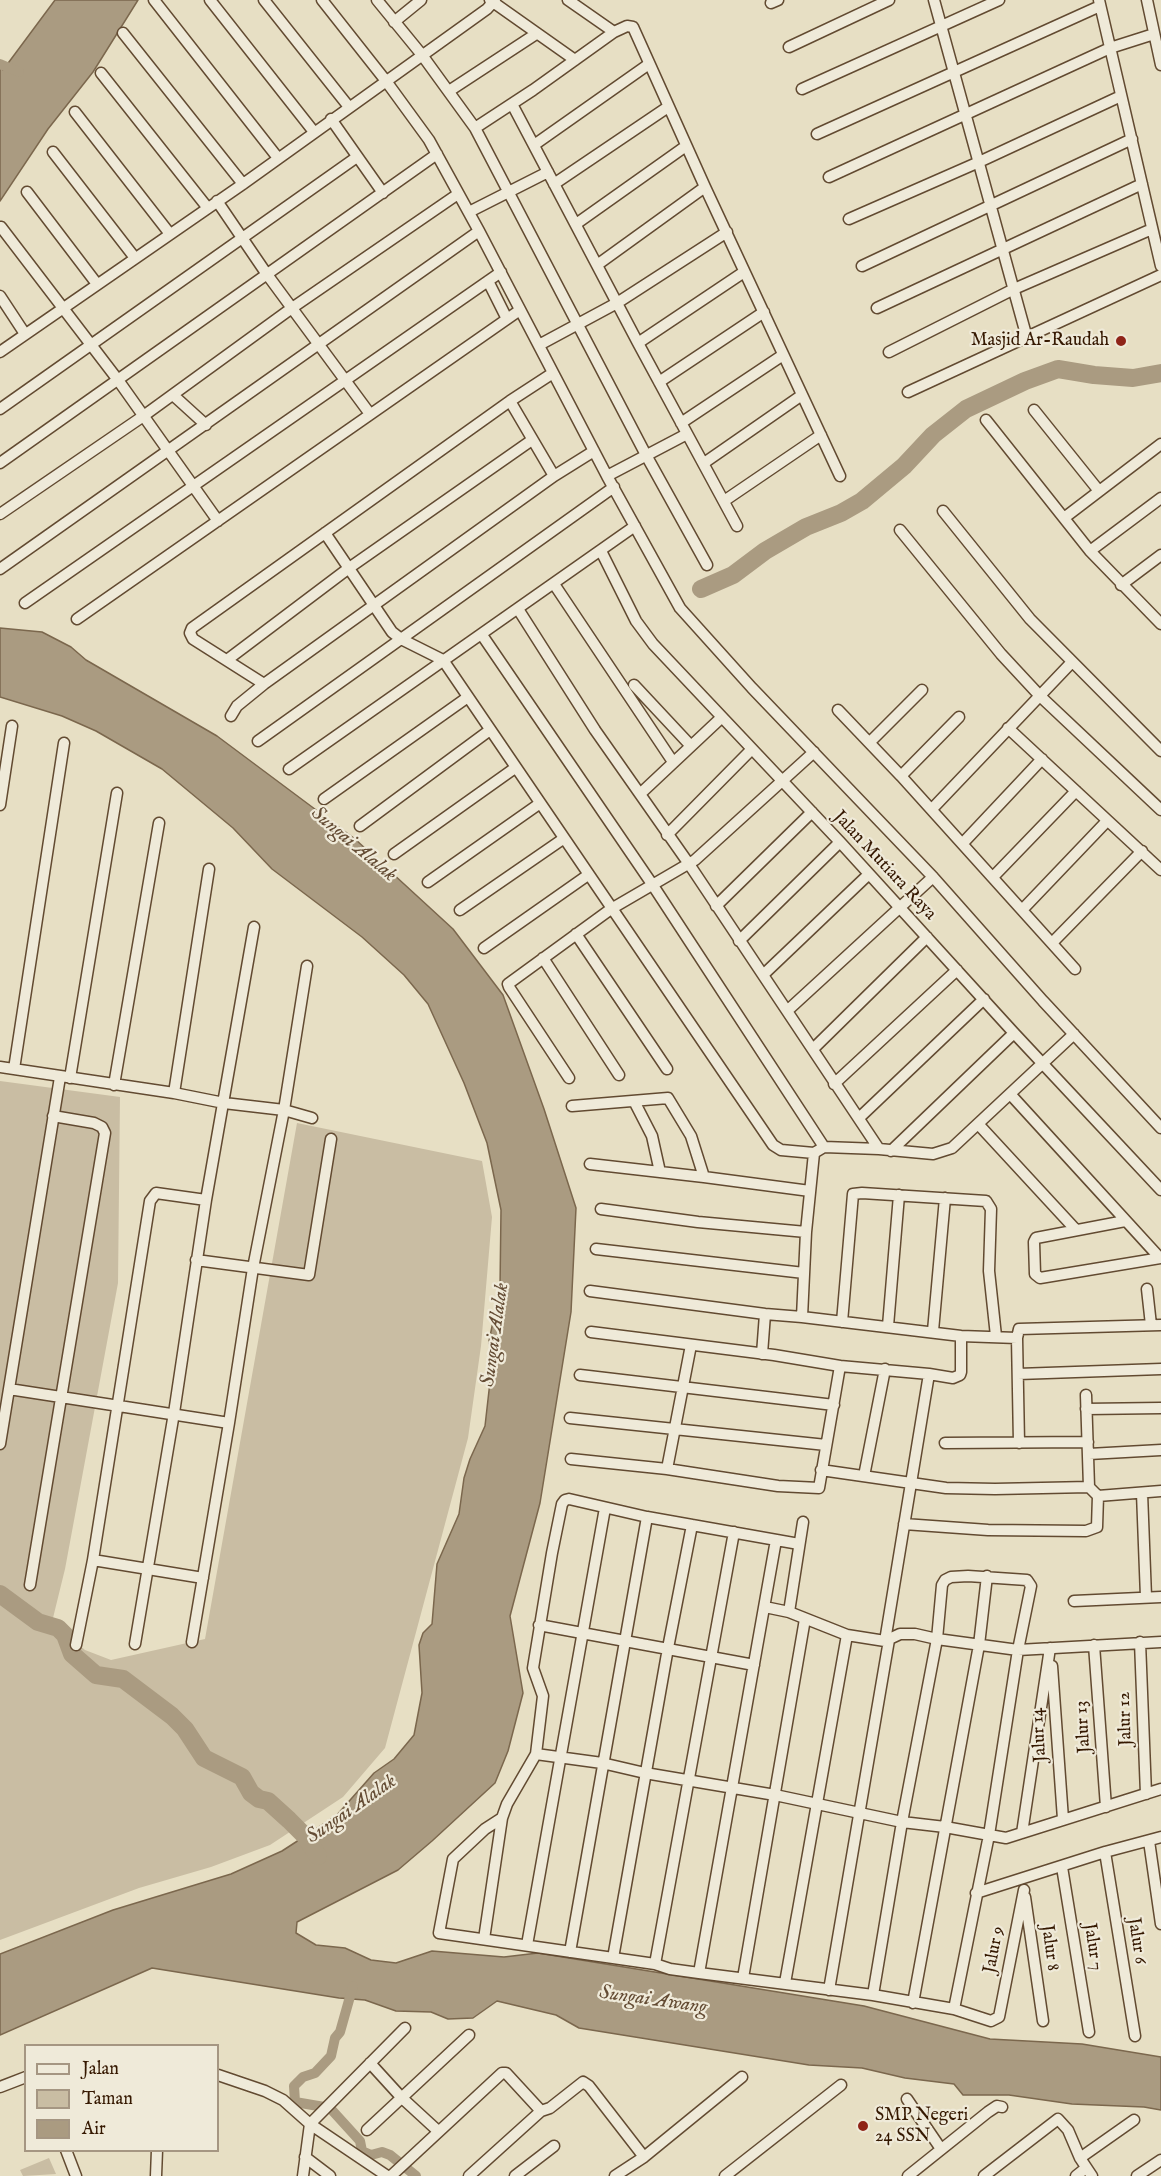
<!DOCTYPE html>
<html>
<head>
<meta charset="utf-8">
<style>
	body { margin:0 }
	#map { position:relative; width:1161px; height:2176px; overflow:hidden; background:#e7dfc4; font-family:"IM FELL English",serif }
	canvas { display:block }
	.legend { position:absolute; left:24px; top:2044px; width:195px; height:108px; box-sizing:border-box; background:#efead9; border:2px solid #a59682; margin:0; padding:8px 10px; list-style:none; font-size:18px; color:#351800 }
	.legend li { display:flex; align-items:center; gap:12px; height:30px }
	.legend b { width:30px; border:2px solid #a59682 }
</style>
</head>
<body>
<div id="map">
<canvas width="1161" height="2176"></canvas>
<ul class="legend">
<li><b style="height:8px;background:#efead9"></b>Jalan</li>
<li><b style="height:16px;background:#c9bda3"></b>Taman</li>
<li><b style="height:16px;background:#aa9b81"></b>Air</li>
</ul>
</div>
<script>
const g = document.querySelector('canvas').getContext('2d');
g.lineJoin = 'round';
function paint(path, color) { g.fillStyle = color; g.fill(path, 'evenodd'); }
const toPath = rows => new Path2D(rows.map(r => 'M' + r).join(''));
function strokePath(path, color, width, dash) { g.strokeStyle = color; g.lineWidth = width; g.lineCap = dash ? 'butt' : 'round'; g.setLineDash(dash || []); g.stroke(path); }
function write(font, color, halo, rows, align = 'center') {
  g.font = font + ' "IM FELL English",serif'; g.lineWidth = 4.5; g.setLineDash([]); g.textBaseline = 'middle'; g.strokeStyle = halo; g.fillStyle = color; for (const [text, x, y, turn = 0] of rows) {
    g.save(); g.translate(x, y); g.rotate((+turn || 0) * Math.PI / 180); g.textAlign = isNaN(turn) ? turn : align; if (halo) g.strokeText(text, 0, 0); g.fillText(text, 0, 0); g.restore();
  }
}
const green = toPath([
	[0,1081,120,1097,118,1283,65,1569,52,1622,85,1650,111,1660,205,1639,297,1123,482,1161,492,1217,481,1346,468,1438,385,1748,343,1797,270,1845,211,1867,139,1888,0,1940],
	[49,2158,56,2174,23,2176,20,2170]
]);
const water = toPath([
	[55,0,138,0,93,72,48,129,0,201,0,65,3,70,55,0],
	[0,628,42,632,71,647,86,660,217,736,355,839,453,929,503,995,544,1109,576,1208,571,1312,540,1503,510,1616,523,1693,508,1751,495,1783,432,1841,398,1870,297,1922,296,1933,316,1945,345,1948,371,1960,396,1963,432,1951,504,1957,538,1953,864,2006,990,2039,1082,2044,1161,2057,1161,2110,1144,2107,1072,2104,1009,2095,963,2095,954,2084,905,2078,862,2068,809,2065,579,2028,556,2015,497,2001,473,2018,448,2019,431,2012,396,2011,365,2000,339,1998,152,1968,0,2035,0,1954,113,1910,231,1874,282,1851,336,1816,374,1773,394,1759,414,1735,422,1693,419,1645,423,1633,432,1624,437,1564,459,1514,464,1478,470,1459,485,1426,492,1364,489,1341,500,1288,501,1210,487,1143,464,1083,428,1004,404,975,362,937,272,869,233,828,162,769,96,731,62,716,0,697,0,628]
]);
const canal = toPath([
	[0,64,19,72],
	[353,1986,340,2032,335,2038,331,2056,315,2073,303,2077,294,2086,295,2102,330,2108,360,2141,362,2151,371,2155,382,2152,390,2155,416,2176]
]);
const river = toPath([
	[701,589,733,575,765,551,806,527,841,513,862,501,904,466,933,435,966,409,1025,381,1058,369,1094,375,1133,378,1161,373],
	[0,1594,38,1622,58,1628,65,1635,72,1654,96,1675,123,1679,172,1716,185,1729,204,1758,242,1777,251,1793,259,1799,268,1801,289,1820,305,1836,318,1856]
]);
const minor = toPath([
	[154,0,278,158],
	[210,0,314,132],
	[264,0,349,107],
	[322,0,386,81,429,140,479,231,607,476,680,608,752,688,933,877,1043,1001,1161,1128],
	[377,0,422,55,475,128,646,455,707,565],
	[490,0,575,60],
	[568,0,614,32],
	[934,0,1027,338],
	[1099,0,1161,266],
	[1147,0,1161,65],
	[771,3,778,0],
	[394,22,421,0],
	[123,33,243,184],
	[789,47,889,0],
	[101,73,207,207],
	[802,89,999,0],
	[449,91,536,34],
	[512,104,638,343,737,526],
	[75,112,170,234],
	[331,119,383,193],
	[475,128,533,90,614,32,627,26,633,27,705,187,840,476],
	[817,134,1100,6],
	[534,145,649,64],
	[53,152,135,258],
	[829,177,1110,48,1154,34],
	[554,184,668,107],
	[27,192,97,284],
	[217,201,266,273,370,414],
	[469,212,548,172],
	[849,219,979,162,1121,96],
	[576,224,686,146],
	[1,227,118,380,218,521],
	[597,265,705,187],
	[862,266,1132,139],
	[488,281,507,319],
	[0,296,25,334],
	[877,308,1142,184],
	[638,343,744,272],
	[539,345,617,303,727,232],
	[0,352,243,184,487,9,495,0],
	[889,352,1014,289,1152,229],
	[659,382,764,312],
	[908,392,1161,275],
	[173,395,206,425],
	[510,401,554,476],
	[0,409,357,157],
	[1034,410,1099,491],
	[986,420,1090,551,1161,624],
	[681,423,783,355],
	[0,463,437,154],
	[704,463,802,395],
	[607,476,687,434],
	[724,501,821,435],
	[943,511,1030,619,1161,751],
	[0,514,142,417,292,308,458,194],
	[1064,518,1161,444],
	[900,530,1001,654,1040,696,1161,810],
	[325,533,392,632,401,639,443,660,773,1145,781,1150,814,1153,824,1147,879,1149],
	[601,551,636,621,653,644,840,842,1014,1033,1161,1190],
	[1090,551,1161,498],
	[0,569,479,231],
	[554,584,673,762],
	[1121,585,1161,555],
	[25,603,501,272],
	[518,609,595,730,689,864,879,1149,933,1154,952,1148,1074,1034],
	[77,619,520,310],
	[482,635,652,884,824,1147],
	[227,660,349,568,532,440],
	[264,684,193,639,190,633,192,628,510,401,553,373],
	[634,685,691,746],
	[838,710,901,776,1075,969],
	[231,716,237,706,264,684,554,476,594,451],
	[1008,728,1161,870],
	[258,741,614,487],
	[870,742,922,690],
	[289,769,635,526],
	[901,776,959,717],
	[640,794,721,718],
	[324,799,468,697],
	[0,805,12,726],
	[932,809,1072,662],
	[360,826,490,730],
	[667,835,751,750],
	[963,843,1042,759],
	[394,854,515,768],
	[993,877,1076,791],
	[428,882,539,804],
	[716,906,812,812],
	[460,910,563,839],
	[1022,910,1107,821],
	[576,934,667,1069],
	[739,941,840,842],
	[1052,943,1142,851],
	[484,948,588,875],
	[543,958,619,1075],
	[763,975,869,874],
	[787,1011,933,877],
	[813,1049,927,937],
	[0,1067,174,1093,224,1103,284,1110,312,1118],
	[14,1069,64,743],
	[70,1078,117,793],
	[569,1078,509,987,508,984,611,909,695,860,814,752],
	[834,1084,957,970],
	[114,1085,159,823],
	[174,1093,209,869],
	[1011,1095,1160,1258],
	[634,1101,652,1136,660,1172],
	[572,1106,668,1098,691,1136,704,1177],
	[859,1118,984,999],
	[979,1125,1076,1230],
	[891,1151,1014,1033],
	[590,1164,704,1177,810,1191],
	[601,1209,698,1222,806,1232],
	[1125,1221,1036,1238,1034,1242,1035,1274,1040,1278,1161,1258],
	[596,1249,804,1273],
	[196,1260,309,1275,331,1139],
	[1147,1289,1151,1325],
	[590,1291,765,1314,802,1317,961,1336,1017,1338],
	[802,1317,806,1232,814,1153],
	[842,1322,853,1194,862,1193,986,1201,991,1209,989,1271,996,1336],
	[888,1326,899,1195],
	[933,1331,945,1198],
	[591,1332,774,1355,840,1366,929,1374,953,1378,960,1375,961,1372,961,1336],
	[762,1354,765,1314],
	[1018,1374,1161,1369],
	[580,1375,834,1405],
	[9,1389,229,1423],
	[1086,1395,1089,1487,1098,1496,1161,1491],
	[1086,1409,1161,1408],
	[570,1418,826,1445],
	[945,1443,1088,1442],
	[1019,1443,1017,1338,1019,1329,1161,1325],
	[0,1444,60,1077],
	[1089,1454,1161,1450],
	[571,1459,667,1469,778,1486,819,1488,840,1366],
	[667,1469,691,1345],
	[821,1470,946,1488,995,1489,1089,1487],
	[864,1476,885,1369],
	[1142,1493,1146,1597],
	[904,1524,988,1530,1086,1531,1097,1527,1098,1496],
	[799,1544,647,1517,569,1499,565,1500,562,1504,552,1553,533,1668,543,1696,536,1754,507,1804,502,1818,485,1829,453,1859,439,1933,655,1964,670,1969,699,1973,873,1995,954,2009,991,2021,999,2017,1024,1890],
	[93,1560,203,1578],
	[30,1585,105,1133,102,1127,94,1123,53,1116],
	[1074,1601,1161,1597],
	[765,1607,789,1612,847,1635,885,1641,900,1634,915,1634,937,1639,1018,1650,1161,1642],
	[789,1612,803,1522],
	[539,1625,754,1665],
	[885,1641,929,1374],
	[192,1642,229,1423,253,1268,284,1110,307,966],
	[1140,1642,1146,1794],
	[135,1644,174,1413,206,1200,254,927],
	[76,1645,93,1560,150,1201,156,1193,206,1200],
	[1094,1645,1106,1807],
	[1052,1666,1063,1819],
	[536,1754,602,1763,645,1773,775,1795,902,1822,945,1827,1006,1838,1161,1789],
	[1022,1833,1050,1648],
	[1149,1841,1161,1924],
	[1105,1852,1135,2036],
	[1062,1867,1089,2032],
	[976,1893,1105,1852,1161,1837],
	[1025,1897,1043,2021],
	[484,1939,502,1818],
	[527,1945,605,1508],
	[570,1952,647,1517],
	[613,1958,668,1648,692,1525],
	[655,1964,734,1532],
	[699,1973,776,1540],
	[743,1978,805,1619],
	[785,1983,847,1635],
	[829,1990,889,1640],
	[873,1995,902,1822,937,1639,942,1585,945,1580,951,1577,968,1576,1027,1580,1031,1586,1018,1650,989,1835,954,2009],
	[913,2003,979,1645,987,1576],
	[370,2063,401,2097,438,2131],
	[218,2075,265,2091,283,2100,310,2124,387,2176],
	[0,2087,26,2077],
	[907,2099,941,2149],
	[310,2124,405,2028],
	[367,2130,469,2035],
	[66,2150,76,2176],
	[305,2157,330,2176],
	[1080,2158,1134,2120],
	[156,2176,157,2150],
	[303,2176,310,2124],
	[391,2176,502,2073,506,2073,541,2111],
	[469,2176,541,2111,550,2108,583,2082,589,2086,644,2157],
	[515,2176,554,2146],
	[615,2176,644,2157,742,2077],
	[725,2176,841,2085],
	[908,2176,988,2112,997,2106,1002,2107],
	[984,2176,1058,2119,1068,2130,1080,2158,1092,2176],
	[1076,2176,1086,2168],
	[1137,2176,1161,2160]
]);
const markers = [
	[1121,341,6,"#8f2418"],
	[863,2126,6,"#8f2418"]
];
const poiNames = [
	["Masjid Ar-Raudah",1109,341],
	["SMP Negeri",875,2116,"left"],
	["24 SSN",875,2137,"left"]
];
const streetNames = [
	["Jalan Mutiara Raya",884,866,47],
	["Jalur 12",1126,1719,-92],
	["Jalur 13",1084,1727,-94],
	["Jalur 14",1040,1735,-94],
	["Jalur 6",1136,1941,81],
	["Jalur 7",1092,1947,81],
	["Jalur 8",1049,1948,82],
	["Jalur 9",995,1950,-79]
];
const waterNames = [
	["Sungai Alalak",353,845,40],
	["Sungai Alalak",496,1335,-82],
	["Sungai Alalak",352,1810,-35],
	["Sungai Awang",653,2001,8]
];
paint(green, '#c9bda3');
paint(water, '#aa9b81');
strokePath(water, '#7b674d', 1.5);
strokePath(canal, '#aa9b81', 10);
strokePath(river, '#aa9b81', 18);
strokePath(minor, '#624a31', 13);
strokePath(minor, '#efead9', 10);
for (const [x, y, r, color] of markers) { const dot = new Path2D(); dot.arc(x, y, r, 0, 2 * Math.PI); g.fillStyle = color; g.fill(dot); strokePath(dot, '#efead9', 2); }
write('18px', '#351800', '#efead9', poiNames, 'right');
write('18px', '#351800', '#efead9', streetNames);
write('italic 20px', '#644c34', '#efead9', waterNames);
</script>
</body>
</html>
